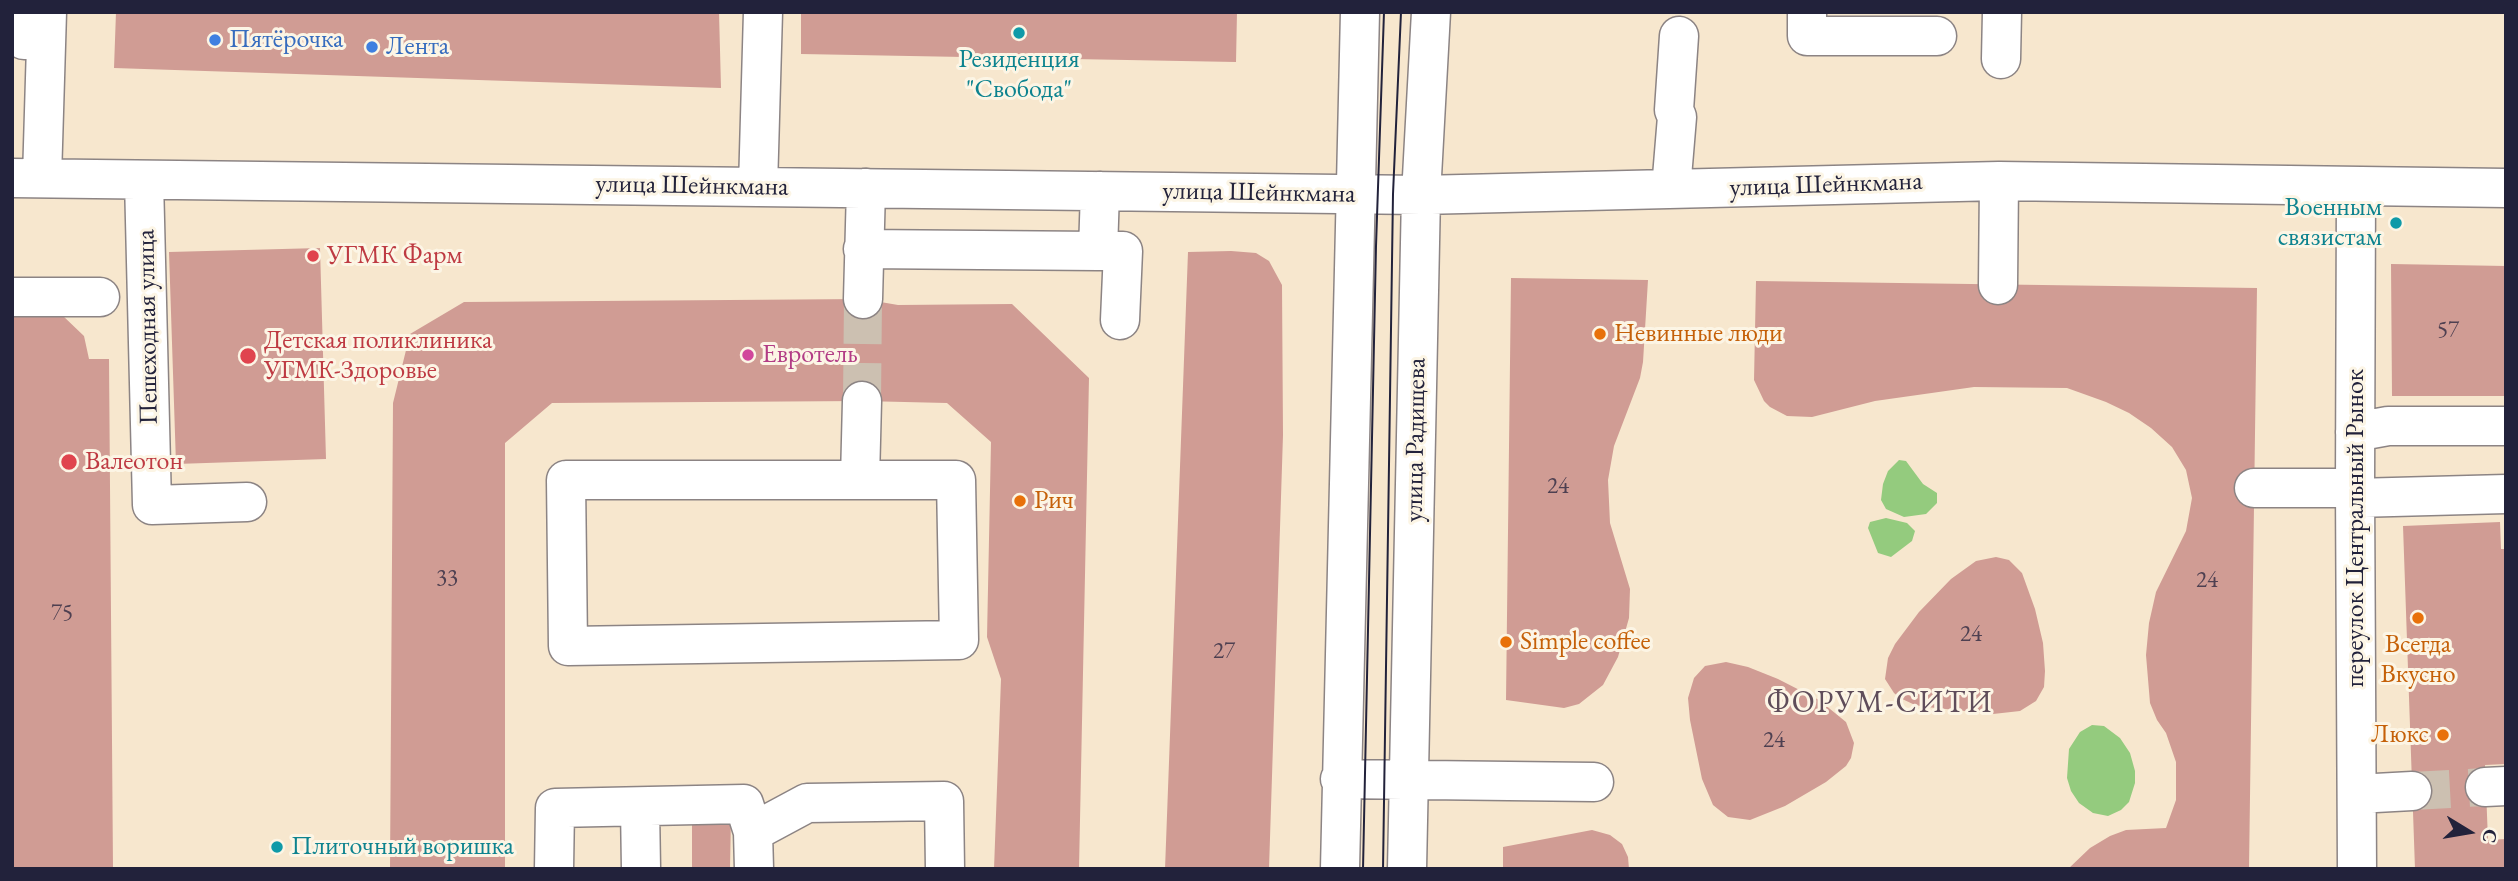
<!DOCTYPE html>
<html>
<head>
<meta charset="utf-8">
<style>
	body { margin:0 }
	#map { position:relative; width:2518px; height:881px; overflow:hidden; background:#f7e7ce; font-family:"EB Garamond",serif }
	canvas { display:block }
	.frame { position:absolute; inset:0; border:14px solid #22223b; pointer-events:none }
	.north { position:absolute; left:2434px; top:797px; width:70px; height:70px; -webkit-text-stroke:5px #fcf5e5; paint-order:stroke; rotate:101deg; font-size:19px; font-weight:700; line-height:28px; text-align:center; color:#22223b }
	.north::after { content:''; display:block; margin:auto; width:24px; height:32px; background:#22223b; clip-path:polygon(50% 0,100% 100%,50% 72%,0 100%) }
</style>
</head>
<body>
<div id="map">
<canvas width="2518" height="881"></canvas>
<div class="frame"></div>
<div class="north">С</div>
</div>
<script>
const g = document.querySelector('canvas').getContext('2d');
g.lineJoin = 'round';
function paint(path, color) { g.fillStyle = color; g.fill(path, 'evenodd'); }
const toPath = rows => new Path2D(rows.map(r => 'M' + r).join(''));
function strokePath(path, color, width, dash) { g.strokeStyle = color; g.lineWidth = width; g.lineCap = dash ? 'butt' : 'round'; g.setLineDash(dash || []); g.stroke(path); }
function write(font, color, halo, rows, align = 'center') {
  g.font = font + ' "EB Garamond",serif'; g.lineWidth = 6; g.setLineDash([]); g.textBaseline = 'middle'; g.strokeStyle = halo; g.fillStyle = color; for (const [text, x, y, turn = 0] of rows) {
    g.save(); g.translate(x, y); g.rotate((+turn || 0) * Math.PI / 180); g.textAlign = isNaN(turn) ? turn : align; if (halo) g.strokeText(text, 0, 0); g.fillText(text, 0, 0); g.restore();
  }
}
const green = toPath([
	[1899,460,1906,461,1923,484,1937,493,1937,503,1926,514,1904,517,1886,509,1881,500,1883,484,1888,471],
	[1886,518,1907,523,1915,531,1912,541,1891,557,1878,553,1868,528,1870,522],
	[2092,725,2104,726,2120,738,2130,753,2135,771,2135,783,2129,802,2121,810,2108,816,2093,813,2079,803,2071,791,2067,778,2069,749,2080,732]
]);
const building = toPath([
	[116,12,719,12,721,88,114,68],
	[801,12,1237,12,1236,62,801,54],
	[320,248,326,459,176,464,169,252],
	[1231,251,1256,253,1269,261,1282,285,1283,435,1269,869,1165,869,1188,252],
	[2391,264,2506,266,2506,396,2392,396],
	[1511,278,1648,280,1643,362,1640,378,1614,446,1608,480,1610,523,1630,589,1629,618,1618,657,1603,685,1579,704,1564,708,1506,700],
	[1756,281,2257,288,2249,869,2068,869,2090,848,2110,836,2126,830,2166,828,2176,800,2176,762,2166,733,2157,720,2150,703,2146,655,2149,623,2156,592,2186,531,2192,498,2186,470,2172,447,2151,428,2129,413,2106,402,2067,388,1974,387,1875,401,1812,417,1787,416,1770,407,1764,401,1754,380],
	[863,299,898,305,1012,304,1089,378,1079,869,994,869,1001,679,987,637,991,442,947,403,862,401,552,403,505,443,505,869,390,869,393,403,410,334,464,302],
	[12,315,62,315,84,336,89,359,109,359,113,869,12,869],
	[2500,522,2501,549,2506,549,2506,764,2485,765,2488,840,2506,839,2506,869,2415,869,2403,526],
	[1996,557,2009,560,2022,573,2035,609,2043,643,2045,671,2044,687,2036,701,2020,711,1993,714,1927,707,1915,705,1900,698,1894,693,1885,679,1888,658,1895,644,1919,612,1951,579,1976,561],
	[1726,662,1748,667,1778,679,1819,700,1846,722,1854,743,1851,758,1846,766,1826,782,1785,806,1750,820,1728,817,1713,805,1702,779,1690,720,1688,698,1694,678,1705,666],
	[692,815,731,816,730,869,692,869],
	[1592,830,1610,835,1622,844,1628,857,1629,869,1503,869,1503,847]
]);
const minorTunnel = toPath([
	[862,401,863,299],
	[2412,791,2485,787]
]);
const minor = toPath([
	[1807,12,1807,36,1937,36],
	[12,20,24,40,46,40],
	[2001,59,2002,12],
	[12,178,1421,195,1999,181,2506,188],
	[42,178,47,12],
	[144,180,152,505,247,502],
	[758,187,763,12],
	[2356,187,2355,488,2357,869],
	[1671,189,1677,117,1674,110,1679,36],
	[1100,191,1098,251,1123,251,1120,320],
	[863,249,1098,251],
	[1998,285,1999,181],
	[12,297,100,297],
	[863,299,866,188],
	[2355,432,2388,426,2506,426],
	[860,479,862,401],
	[566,480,956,480,959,640,568,646,566,480],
	[2254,488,2355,488],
	[2355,498,2506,494],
	[1340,779,1594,782],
	[2485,787,2506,786],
	[2357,794,2412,791],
	[640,807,641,869],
	[554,869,555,808,744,804,753,832],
	[754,869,753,832,807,803,944,801,945,869],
	[1340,869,1360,12],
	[1407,869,1421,195,1431,12]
]);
const tram = toPath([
	[1363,869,1376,246,1384,12],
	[1383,869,1393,194,1401,12]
]);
const markers = [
	[1019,33,7,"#0f9aa8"],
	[215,40,7,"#3f7fe0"],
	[372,47,7,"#3f7fe0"],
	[2396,223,7,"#0f9aa8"],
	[313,256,7,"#e0444e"],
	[1600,334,7,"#e8710a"],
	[748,355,7,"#d1479c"],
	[248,356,9,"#e0444e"],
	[69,462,9,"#e0444e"],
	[1020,501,7,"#e8710a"],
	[2418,618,7,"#e8710a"],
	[1506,642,7,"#e8710a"],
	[2443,735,7,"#e8710a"],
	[277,847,7,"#0f9aa8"]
];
const numberNames = [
	["57",2448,331],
	["24",1558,487],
	["33",447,579],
	["24",2207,581],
	["75",62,614],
	["24",1971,635],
	["27",1224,652],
	["24",1774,741]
];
const shopNames = [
	["Пятёрочка",229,40],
	["Лента",386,47]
];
const cultureNames = [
	["Резиденция",1019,60],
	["\"Свобода\"",1019,90],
	["Военным",2382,208,"right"],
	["связистам",2382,238,"right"],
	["Плиточный воришка",291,847,"left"]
];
const streetNames = [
	["улица Шейнкмана",1826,185,-2],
	["улица Шейнкмана",692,186,1],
	["улица Шейнкмана",1259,193,1],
	["Пешеходная улица",148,327,-91],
	["улица Радищева",1416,440,-89],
	["переулок Центральный Рынок",2356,528,-90]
];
const healthNames = [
	["УГМК Фарм",327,256],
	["Детская поликлиника",264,341],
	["УГМК-Здоровье",264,371],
	["Валеотон",85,462]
];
const foodNames = [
	["Невинные люди",1614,334],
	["Рич",1034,501],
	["Simple coffee",1520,642],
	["Всегда",2418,645,"center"],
	["Вкусно",2418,675,"center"],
	["Люкс",2429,735,"right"]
];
const hotelNames = [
	["Евротель",762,355]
];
const quarterNames = [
	["ФОРУМ-СИТИ",1880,704]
];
paint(green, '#94cb7e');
paint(building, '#d09c94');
strokePath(minorTunnel, '#ccc0b1', 38, [38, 19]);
strokePath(minor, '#8c8484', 41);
strokePath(minor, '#fff', 38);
strokePath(tram, '#22223b', 2);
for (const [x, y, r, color] of markers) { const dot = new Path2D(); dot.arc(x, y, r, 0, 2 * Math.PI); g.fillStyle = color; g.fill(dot); strokePath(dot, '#fcf5e5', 2.5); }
write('23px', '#4e4051', null, numberNames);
write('26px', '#366cbe', '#fcf5e5', shopNames, 'left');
write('26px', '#0d838f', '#fcf5e5', cultureNames);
write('26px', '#22223b', '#fcf5e5', streetNames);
write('26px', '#be3a42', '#fcf5e5', healthNames, 'left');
write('26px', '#c56008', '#fcf5e5', foodNames, 'left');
write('26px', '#b23c85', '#fcf5e5', hotelNames, 'left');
g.letterSpacing = '2px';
write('30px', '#5f4d5a', '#fcf5e5', quarterNames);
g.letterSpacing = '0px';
</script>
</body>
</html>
